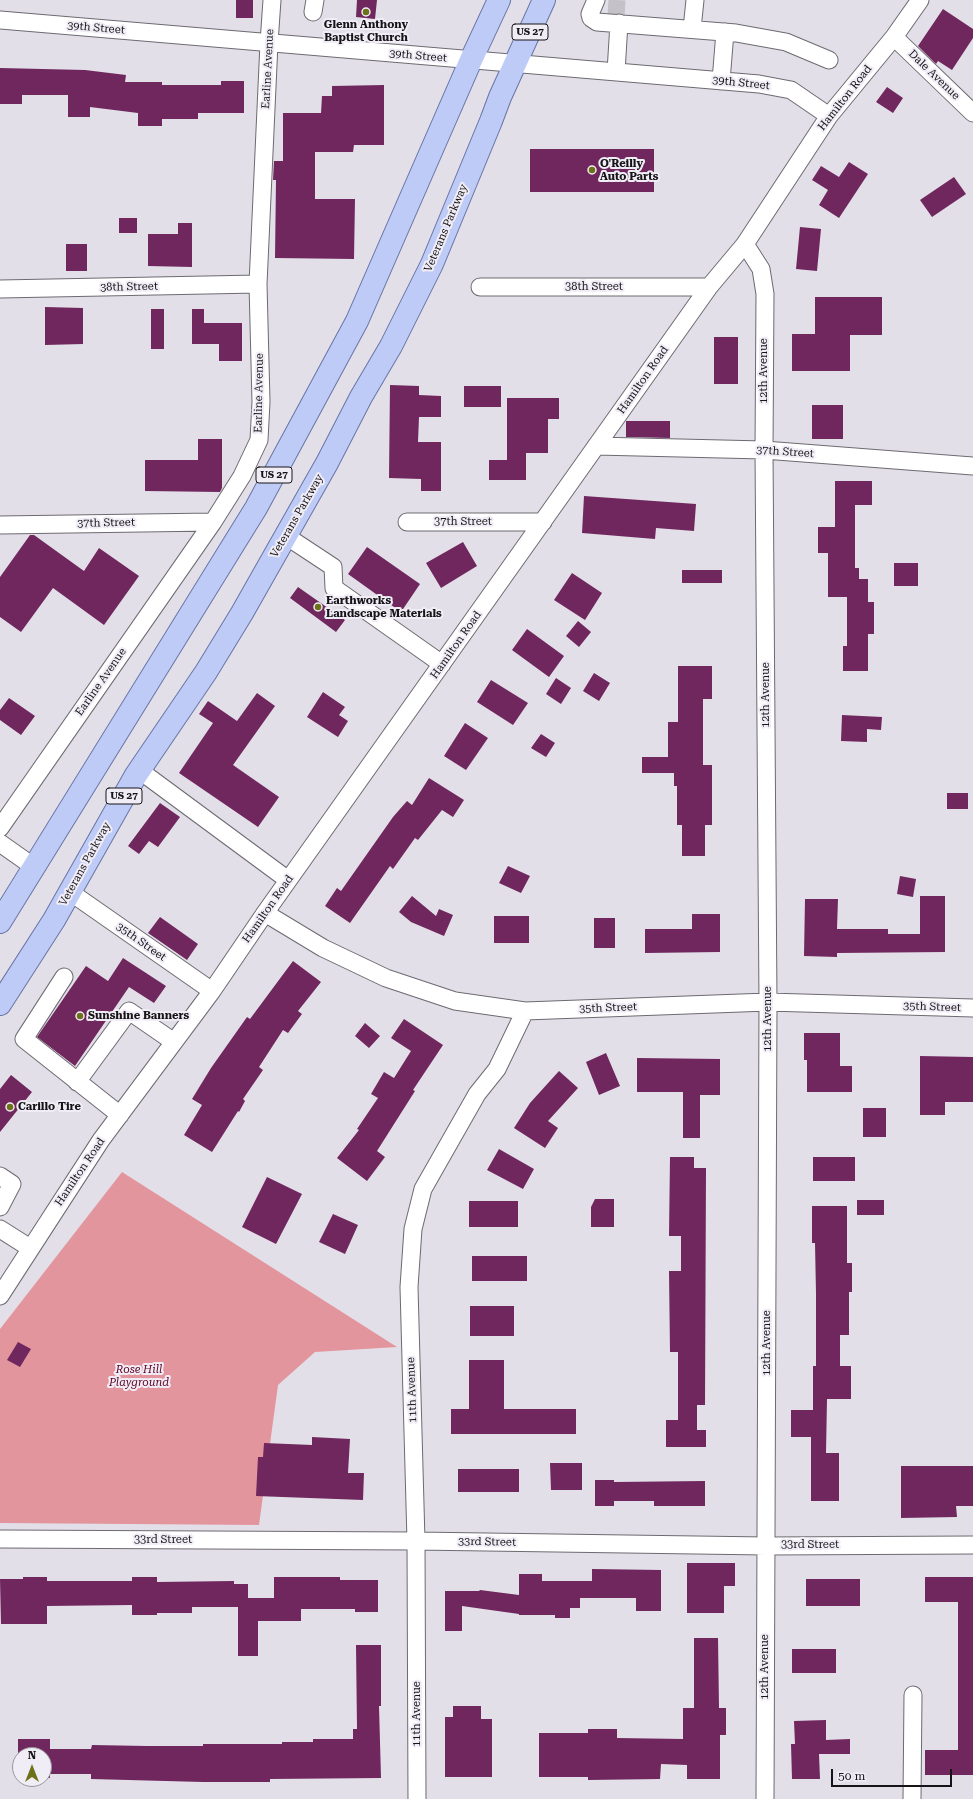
<!DOCTYPE html>
<html>
<head>
<meta charset="utf-8">
<style>
	body { margin:0 }
	#map { position:relative; width:973px; height:1799px; overflow:hidden; background:#e3dfe8; font-family:"Roboto Serif",serif }
	canvas { display:block }
	.north { position:absolute; left:12px; top:1747px; width:40px; height:40px; box-sizing:border-box; background:#f0edf6; border:1px solid #99969d; border-radius:50%; rotate:0deg; font-size:11px; font-weight:700; line-height:16px; text-align:center; color:#161417 }
	.north::after { content:''; display:block; margin:auto; width:14px; height:18px; background:#6d7219; clip-path:polygon(50% 0,100% 100%,50% 72%,0 100%) }
	.scale { position:absolute; left:831px; top:1769px; width:121px; height:18px; box-sizing:border-box; border:2px solid #161417; border-top:0; padding-left:5px; font-size:12px; line-height:14px; white-space:nowrap; color:#161417; -webkit-text-stroke:3px #f0edf6; paint-order:stroke }
</style>
</head>
<body>
<div id="map">
<canvas width="973" height="1799"></canvas>
<div class="north">N</div>
<div class="scale">50 m</div>
</div>
<script>
const g = document.querySelector('canvas').getContext('2d');
g.lineJoin = 'round';
function paint(path, color) { g.fillStyle = color; g.fill(path, 'evenodd'); }
const toPath = rows => new Path2D(rows.map(r => 'M' + r).join(''));
function strokePath(path, color, width, dash) { g.strokeStyle = color; g.lineWidth = width; g.lineCap = dash ? 'butt' : 'round'; g.setLineDash(dash || []); g.stroke(path); }
function write(font, color, halo, rows, align = 'center') {
  g.font = font + ' "Roboto Serif",serif'; g.lineWidth = 4; g.setLineDash([]); g.textBaseline = 'middle'; g.strokeStyle = halo; g.fillStyle = color; for (const [text, x, y, turn = 0] of rows) {
    g.save(); g.translate(x, y); g.rotate((+turn || 0) * Math.PI / 180); g.textAlign = isNaN(turn) ? turn : align; if (halo) g.strokeText(text, 0, 0); g.fillText(text, 0, 0); g.restore();
  }
}
const green = toPath([
	[122,1172,397,1347,315,1352,278,1385,259,1525,0,1523,0,1329]
]);
const building = toPath([
	[236,0,253,0,253,18,236,18],
	[357,0,377,0,375,19,356,17],
	[943,9,973,29,973,38,952,70,938,61,936,64,918,46],
	[0,68,85,70,126,75,125,82,162,82,162,85,221,85,221,81,244,81,244,113,198,113,198,119,162,119,162,126,138,126,138,113,90,107,90,117,68,117,68,95,22,95,22,104,0,104],
	[384,85,384,145,354,145,353,152,315,152,315,199,355,199,354,259,275,258,276,180,273,180,274,161,283,161,283,113,321,113,322,96,332,96,332,86],
	[887,87,903,98,893,113,876,102],
	[530,149,654,149,654,192,530,192],
	[849,162,868,174,839,218,819,205,828,190,812,180,821,166,839,177],
	[954,177,966,194,932,217,920,200],
	[119,218,137,218,137,233,119,233],
	[178,223,192,223,192,267,148,266,148,234,178,234],
	[800,227,821,229,817,271,796,269],
	[66,244,87,244,87,271,66,271],
	[815,297,882,297,882,335,850,335,850,371,792,371,792,334,815,334],
	[45,307,83,308,83,344,45,345],
	[151,309,164,309,164,349,151,349],
	[192,309,204,309,204,323,242,323,242,361,219,361,219,344,192,344],
	[714,337,738,337,738,384,714,384],
	[390,385,419,386,419,395,441,396,441,417,419,417,418,442,441,442,441,491,421,491,421,479,389,478],
	[464,386,501,386,501,407,464,407],
	[507,398,559,398,559,419,548,419,548,453,526,453,526,480,489,480,489,460,507,460],
	[812,405,843,405,843,439,812,439],
	[626,421,670,421,670,438,626,437],
	[198,439,222,439,222,488,220,492,145,491,145,460,198,460],
	[835,481,872,481,872,505,855,505,855,568,859,568,859,579,868,579,868,602,874,602,874,634,868,634,868,671,843,671,843,646,847,646,847,597,828,597,828,553,818,553,818,527,835,527],
	[584,496,696,504,694,531,656,528,655,539,582,533],
	[30,535,34,535,84,571,99,548,139,576,104,625,53,588,21,632,0,617,0,577],
	[463,542,477,566,441,588,426,563],
	[367,547,420,584,401,612,348,574],
	[894,563,918,563,918,586,894,586],
	[682,570,722,570,722,583,682,583],
	[572,573,602,593,585,620,554,600],
	[298,587,345,620,336,632,290,598],
	[578,621,591,632,579,647,566,636],
	[527,629,564,656,549,677,512,650],
	[678,666,712,666,712,699,703,699,703,765,712,765,712,825,705,825,705,856,682,856,682,825,677,825,677,786,674,786,674,773,642,773,642,757,668,757,668,722,678,722],
	[594,673,610,683,599,701,583,691],
	[556,678,571,688,561,704,546,694],
	[491,680,528,703,513,725,477,702],
	[323,692,345,707,339,715,348,721,338,737,307,717],
	[257,693,275,706,233,765,279,797,258,827,179,773,213,723,199,714,208,701,237,721],
	[9,698,35,716,21,735,0,720,0,710],
	[842,715,882,717,881,730,867,729,867,742,841,741],
	[465,723,488,738,466,770,444,756],
	[541,734,555,743,546,757,531,748],
	[429,778,464,800,453,817,442,810,418,840,415,838,393,869,390,866,350,923,325,906,337,888,341,891,393,817,407,801,412,805],
	[947,793,968,793,968,809,947,809],
	[160,803,180,817,158,847,149,841,139,854,128,846],
	[508,866,530,876,521,893,499,883],
	[900,876,916,879,913,897,897,894],
	[412,896,436,916,439,909,453,915,444,936,411,922,399,912],
	[920,896,945,896,945,952,837,953,837,957,804,956,805,899,838,899,837,929,888,929,888,934,920,934],
	[692,914,720,914,720,952,645,953,645,929,692,929],
	[494,916,529,916,529,943,494,943],
	[160,917,198,944,187,960,148,933],
	[594,918,615,918,615,948,594,948],
	[123,958,166,986,154,1003,129,987,75,1066,37,1037,86,966,108,981],
	[293,961,321,982,298,1011,302,1014,288,1033,283,1030,259,1067,263,1070,243,1099,245,1101,239,1112,238,1111,212,1152,184,1135,202,1105,192,1099,211,1068,247,1017,250,1019],
	[404,1019,443,1045,413,1090,415,1091,377,1151,385,1157,367,1181,337,1158,359,1130,357,1129,378,1098,371,1094,384,1072,394,1078,411,1051,391,1038],
	[365,1023,380,1036,369,1048,355,1036],
	[804,1033,840,1033,840,1066,852,1066,852,1092,807,1092,807,1060,804,1060],
	[606,1053,620,1086,599,1095,586,1062],
	[920,1056,973,1057,973,1102,945,1102,945,1115,920,1115],
	[637,1058,720,1059,720,1095,700,1095,700,1138,683,1138,683,1092,637,1092],
	[559,1071,578,1088,548,1121,558,1128,545,1148,514,1128,530,1103],
	[11,1075,32,1092,0,1132,0,1089],
	[863,1108,886,1108,886,1137,863,1137],
	[499,1149,534,1169,523,1189,487,1170],
	[670,1157,694,1157,694,1168,706,1168,705,1405,697,1405,697,1430,706,1430,706,1447,666,1447,666,1420,678,1420,678,1352,670,1352,669,1271,681,1271,681,1236,669,1236],
	[813,1157,855,1157,855,1181,813,1181],
	[267,1177,302,1194,276,1244,242,1227],
	[595,1199,614,1199,614,1227,591,1227,591,1207],
	[857,1200,884,1200,884,1215,857,1215],
	[469,1201,518,1201,518,1227,469,1227],
	[812,1206,847,1206,847,1263,852,1263,852,1292,849,1292,849,1335,840,1335,840,1366,851,1366,851,1399,827,1399,826,1453,839,1453,839,1501,811,1501,811,1437,791,1437,791,1410,813,1410,813,1366,816,1366,816,1293,815,1243,812,1243],
	[333,1214,358,1225,345,1254,319,1242],
	[472,1256,527,1256,527,1281,472,1281],
	[470,1306,514,1306,514,1336,470,1336],
	[18,1342,31,1349,20,1367,7,1360],
	[469,1360,504,1360,504,1409,576,1409,576,1434,451,1434,451,1409,469,1409],
	[312,1437,350,1439,348,1473,364,1473,363,1500,256,1496,258,1457,263,1457,264,1443,312,1445],
	[550,1463,582,1463,582,1490,551,1490],
	[901,1466,973,1466,973,1506,956,1506,957,1517,901,1518],
	[458,1469,519,1469,519,1492,458,1492],
	[595,1480,614,1480,614,1482,705,1481,705,1506,654,1506,654,1501,614,1501,614,1506,595,1506],
	[687,1563,735,1563,735,1586,724,1586,724,1613,687,1613],
	[592,1569,661,1570,661,1611,636,1611,636,1598,580,1598,580,1608,570,1608,570,1618,555,1618,555,1615,519,1615,519,1614,462,1606,462,1631,445,1631,445,1591,479,1591,480,1590,519,1595,519,1574,542,1574,542,1581,592,1581],
	[23,1577,47,1577,47,1581,132,1581,132,1577,157,1577,157,1582,234,1581,234,1584,248,1584,248,1598,274,1598,274,1577,340,1577,340,1580,378,1580,378,1612,355,1612,355,1609,301,1609,301,1621,258,1621,258,1656,238,1656,238,1607,192,1607,192,1613,157,1613,157,1615,132,1615,132,1605,47,1606,47,1624,1,1624,0,1579,23,1579],
	[925,1577,973,1577,973,1775,925,1775,925,1750,958,1750,958,1602,925,1602],
	[806,1579,860,1579,860,1606,806,1606],
	[694,1638,718,1638,719,1708,726,1708,726,1735,720,1735,720,1779,687,1779,687,1765,661,1764,660,1779,588,1780,588,1777,539,1777,539,1733,588,1733,588,1729,617,1729,617,1738,683,1739,683,1708,694,1708],
	[356,1645,381,1645,381,1706,379,1706,381,1778,270,1779,270,1782,203,1782,91,1779,91,1774,50,1774,50,1778,44,1778,44,1755,20,1755,20,1778,18,1778,18,1739,50,1739,50,1749,91,1749,92,1745,147,1746,203,1746,203,1744,282,1744,282,1742,313,1742,313,1739,353,1739,353,1729,357,1729],
	[792,1649,836,1649,836,1673,792,1673],
	[453,1706,481,1706,481,1719,492,1719,492,1777,445,1777,445,1717,453,1717],
	[826,1720,826,1740,850,1739,850,1754,819,1754,820,1779,792,1779,791,1744,795,1744,794,1721]
]);
const minorTunnel = toPath([
	[616,17,617,0]
]);
const minor = toPath([
	[596,0,590,14,591,18,597,22,736,33,786,42,829,60],
	[313,12,315,0],
	[0,20,759,84,791,90,829,116],
	[692,29,695,0],
	[894,37,973,113],
	[616,72,619,23],
	[721,81,725,32],
	[745,244,761,269,765,294,764,450,768,1002,765,1799],
	[480,287,709,287],
	[0,289,258,284],
	[596,446,764,450,973,466],
	[407,522,543,522],
	[0,525,213,522],
	[286,536,333,567,334,588,442,664],
	[139,770,288,880],
	[0,828,213,522,242,476,259,440,261,402,258,284,269,43,272,0],
	[0,843,34,867],
	[70,892,212,991],
	[265,913,323,948,386,978,455,1001,525,1011,768,1002,973,1008],
	[64,977,24,1039,120,1115],
	[77,1082,129,1011,174,1042],
	[0,1176,12,1184,0,1207],
	[0,1229,30,1248],
	[0,1296,101,1140,212,991,265,913,709,287,745,244,829,116,894,37,920,0],
	[0,1539,416,1541,766,1546,973,1545],
	[417,1799,416,1541,409,1287,413,1229,423,1189,477,1094,497,1069,525,1011],
	[912,1799,913,1695]
]);
const major = toPath([
	[0,922,256,508,357,321,471,60,499,0],
	[0,1004,54,920,136,775,206,672,242,613,327,463,361,397,391,346,432,264,491,121,500,97,544,0]
]);
const markers = [
	[366,12,4,"#6d7219"],
	[592,170,4,"#6d7219"],
	[318,607,4,"#6d7219"],
	[80,1016,4,"#6d7219"],
	[10,1107,4,"#6d7219"]
];
const shields = [
	[530,32,36],
	[274,475,36],
	[124,796,36]
];
const shieldNames = [
	["US 27",530,32],
	["US 27",274,475],
	["US 27",124,796]
];
const poiNames = [
	["Glenn Anthony",366,25,"center"],
	["Baptist Church",366,38,"center"],
	["O'Reilly",600,164],
	["Auto Parts",600,177],
	["Earthworks",326,601],
	["Landscape Materials",326,614],
	["Sunshine Banners",88,1016],
	["Carillo Tire",18,1107]
];
const streetNames = [
	["39th Street",96,28,5],
	["39th Street",418,56,5],
	["Earline Avenue",268,69,-87],
	["Dale Avenue",934,75,44],
	["39th Street",741,83,6],
	["Hamilton Road",845,98,-52],
	["Veterans Parkway",446,228,-67],
	["38th Street",129,287,-1],
	["38th Street",594,287],
	["12th Avenue",764,371,-90],
	["Hamilton Road",643,380,-55],
	["Earline Avenue",259,393,-89],
	["37th Street",785,452,4],
	["Veterans Parkway",297,516,-60],
	["37th Street",463,522],
	["37th Street",106,523,-1],
	["Hamilton Road",456,645,-55],
	["Earline Avenue",101,682,-55],
	["12th Avenue",766,695,-90],
	["Veterans Parkway",85,864,-61],
	["Hamilton Road",268,909,-55],
	["35th Street",141,942,35],
	["35th Street",932,1007,2],
	["35th Street",608,1008,-2],
	["12th Avenue",768,1019,-90],
	["Hamilton Road",80,1172,-56],
	["12th Avenue",767,1343,-90],
	["11th Avenue",412,1390,-92],
	["33rd Street",163,1540],
	["33rd Street",487,1542,1],
	["33rd Street",810,1545],
	["12th Avenue",765,1667,-90],
	["11th Avenue",417,1714,-90]
];
const parkNames = [
	["Rose Hill",139,1370],
	["Playground",139,1383]
];
paint(green, '#e3959e');
paint(building, '#6f275e');
strokePath(minorTunnel, '#c4c1c9', 17, [17, 8]);
strokePath(minor, '#6d6a71', 19);
strokePath(major, '#6774a5', 24);
strokePath(minor, '#fff', 17);
strokePath(major, '#becbf7', 22);
for (const [x, y, r, color] of markers) { const dot = new Path2D(); dot.arc(x, y, r, 0, 2 * Math.PI); g.fillStyle = color; g.fill(dot); strokePath(dot, '#f0edf6', 1.5); }
for (const [x, y, w] of shields) { const box = new Path2D(); box.roundRect(x - w / 2, y - 8, w, 16, 3); g.fillStyle = '#f0edf6'; g.fill(box); strokePath(box, '#161417', 1); }
write('bold 10px', '#161417', null, shieldNames);
write('bold 11px', '#161417', '#f0edf6', poiNames, 'left');
write('11px', '#161417', '#f0edf6', streetNames);
write('italic 11px', '#5d001e', '#f0edf6', parkNames);
</script>
</body>
</html>
